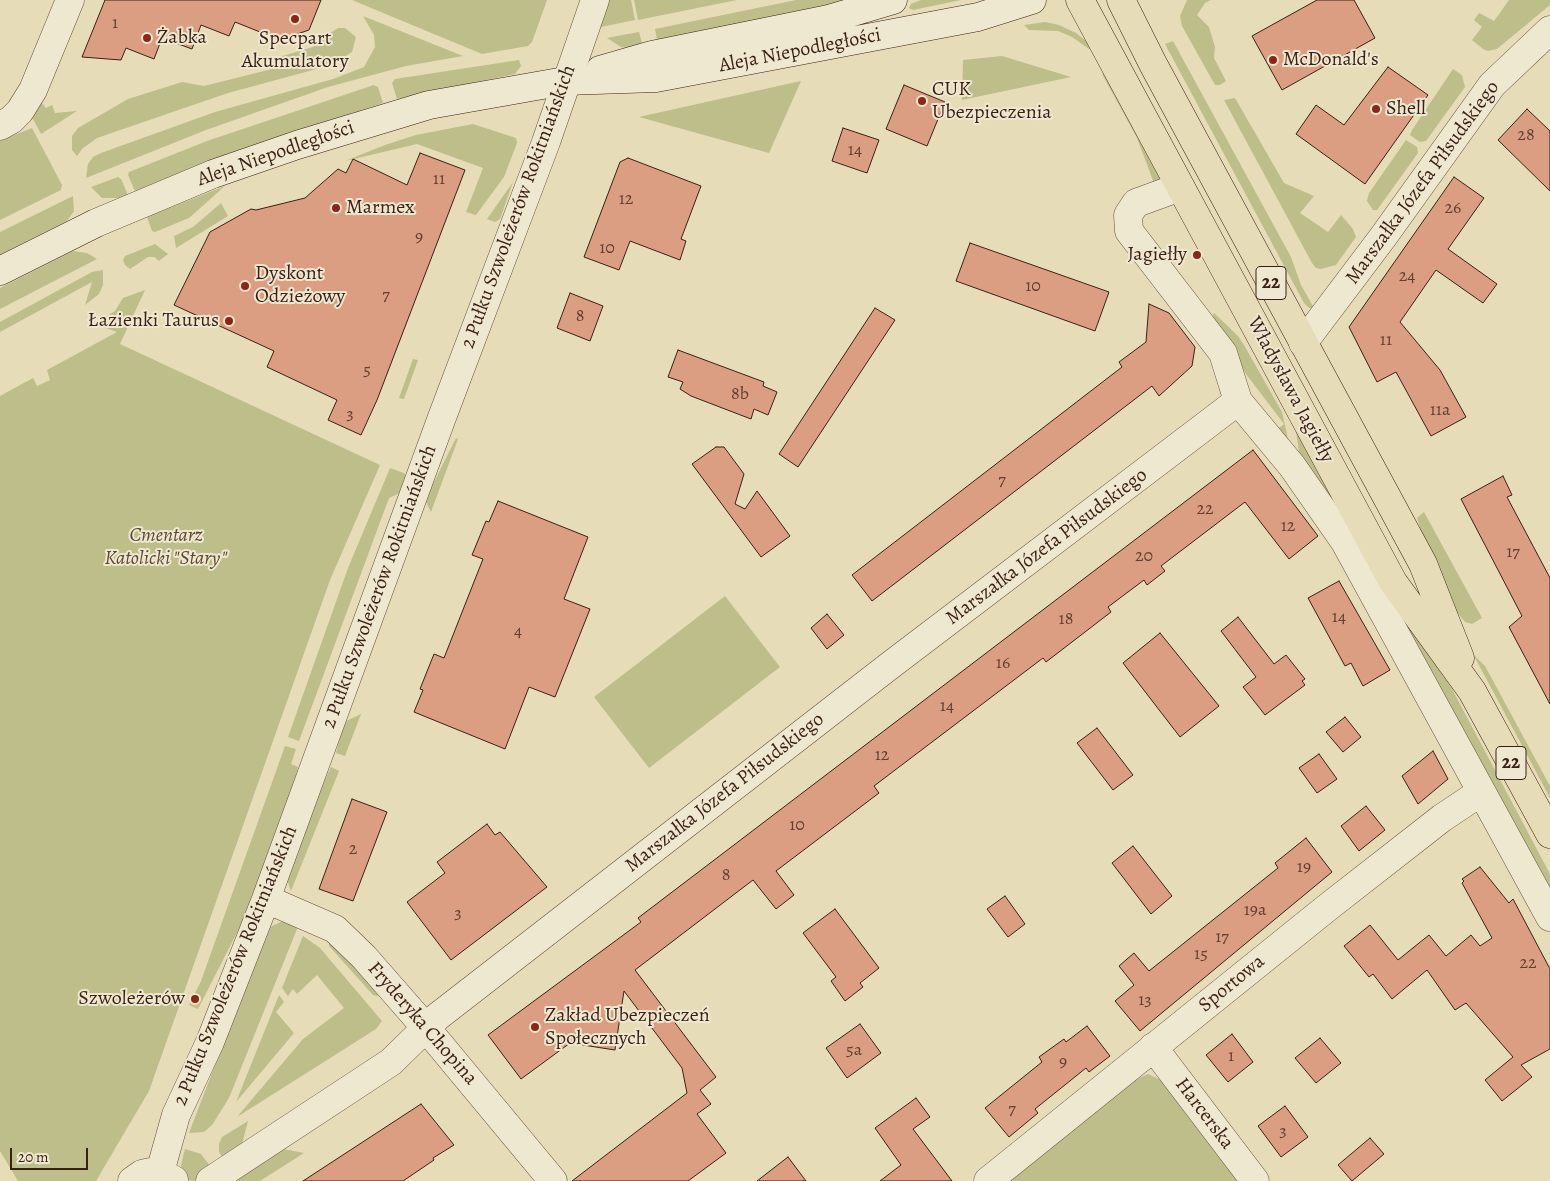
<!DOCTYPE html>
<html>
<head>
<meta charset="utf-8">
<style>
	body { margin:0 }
	#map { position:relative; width:1550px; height:1181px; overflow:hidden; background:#e7dcb8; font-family:Alegreya,serif }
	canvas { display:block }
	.scale { position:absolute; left:10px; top:1148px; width:78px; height:22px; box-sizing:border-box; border:2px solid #3b1f15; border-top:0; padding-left:6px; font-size:15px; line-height:18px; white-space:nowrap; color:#3b1f15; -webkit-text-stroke:4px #efe8d1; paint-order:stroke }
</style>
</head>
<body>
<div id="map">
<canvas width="1550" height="1181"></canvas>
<div class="scale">20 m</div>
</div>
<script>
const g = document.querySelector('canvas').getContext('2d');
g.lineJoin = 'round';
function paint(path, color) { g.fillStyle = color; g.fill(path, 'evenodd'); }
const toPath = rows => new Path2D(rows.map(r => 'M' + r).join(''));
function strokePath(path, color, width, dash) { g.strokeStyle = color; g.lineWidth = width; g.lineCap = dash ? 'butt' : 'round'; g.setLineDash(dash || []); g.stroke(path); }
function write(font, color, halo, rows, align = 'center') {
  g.font = font + ' Alegreya,serif'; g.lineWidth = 4; g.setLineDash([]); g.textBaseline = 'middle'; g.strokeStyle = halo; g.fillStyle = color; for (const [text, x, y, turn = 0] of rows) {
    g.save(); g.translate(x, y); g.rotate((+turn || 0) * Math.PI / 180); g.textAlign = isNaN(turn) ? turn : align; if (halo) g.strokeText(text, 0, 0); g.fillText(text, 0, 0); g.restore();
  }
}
const green = toPath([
	[352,0,547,0,532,42,528,46,482,54],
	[606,0,631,0,635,20,601,27,601,15],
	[634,0,737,0,638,20],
	[796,0,863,0,658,45,655,29],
	[921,0,961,0,913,10,909,8,911,4],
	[1187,0,1211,0,1205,3,1197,15,1209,27,1215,47,1214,58,1226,81,1220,85,1215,85,1182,26,1180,16],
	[1509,0,1550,0,1550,5,1497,49,1488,51,1483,49,1472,40,1482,27,1474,20,1479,13,1494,21],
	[363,16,463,56,406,66,328,87,206,130,86,178,88,164,93,157,101,153,215,112,333,79,364,67,375,47,374,35],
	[1045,22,1059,25,1076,33,1095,48,1089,49,1072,37,1058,31,1029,30,1024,25],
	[338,28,345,28,356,37,352,52,344,57,313,70,228,93,97,138,82,149,77,156,72,150,72,136,78,128,128,99,182,82,204,86,272,69,279,57,313,47,324,37],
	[639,32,643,47,632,49,621,47,607,38],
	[1173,41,1291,257,1301,285,1314,308,1309,308,1304,303,1165,44],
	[1002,56,1071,77,962,100,963,60],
	[519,60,521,66,515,74,397,99,392,83,395,79],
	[1453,69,1462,75,1465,87,1426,141,1420,142,1410,135,1412,130],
	[1108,71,1149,150,1160,179,1157,185,1155,186,1137,138,1102,74],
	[801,81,769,153,639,117],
	[374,85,378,87,383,103,208,161,135,191,128,175,129,172,207,141],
	[1235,98,1284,183,1314,196,1300,213,1328,232,1341,215,1353,229,1356,237,1336,265,1321,269,1316,268,1312,263,1224,100],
	[41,102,46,108,52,105,55,113,77,111,41,134,31,115],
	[473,124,516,138,517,143,504,177,476,215,466,212,483,168,417,144,345,161,385,145,416,135],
	[32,128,62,185,61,190,0,220,0,141],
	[1406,140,1417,147,1418,153,1377,210,1373,210,1367,201,1369,193],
	[118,177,121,179,128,195,118,198,102,198,91,187],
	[513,182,500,219,495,222,487,219],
	[225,186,189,218,155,232,152,231,147,217],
	[73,196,74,211,67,221,0,255,0,232],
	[221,203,228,216,176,248,174,236,193,227],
	[155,244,168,254,159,261,154,257,148,257,130,269,125,265,123,260,125,256],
	[73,251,87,253,97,259,0,309,0,288],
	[103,270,103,285,99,294,85,305,92,282,0,332,0,322,92,272],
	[145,290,120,344,380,465,330,580,149,1091,96,1181,18,1181,0,1151,0,396,33,378,37,386,50,380,47,370,117,332,95,324,115,311,123,298],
	[1214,313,1238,336,1244,345,1282,412,1289,443,1278,429,1284,424,1246,374,1229,345,1210,320],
	[413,359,418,360,404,399,399,398],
	[1295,425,1347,522,1300,458],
	[456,438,458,439,431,512,425,500],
	[390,468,404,473,407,478,402,492,389,498,299,741,288,737,348,568],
	[1424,512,1482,618,1472,624,1465,622,1453,607,1423,536,1417,518],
	[1383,587,1452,689,1550,874,1550,895],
	[725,596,780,667,649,768,594,697],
	[1473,654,1485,666,1550,786,1550,798],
	[361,714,345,756,336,753,344,722],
	[285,746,296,749,291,764,298,767,292,792,247,913,198,1009,189,1005,201,981],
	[331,767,339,771,291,891,287,880,315,801],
	[285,920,299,924,229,1098,212,1125,204,1132,189,1133,265,935,270,927],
	[303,936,320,948,382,1021,376,1029,237,1117,303,1039,344,1008,317,975,297,994,293,989,288,996,282,988],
	[332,939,381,993,377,996,373,995,329,946,329,942],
	[279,995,284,1002,276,1012,294,1033,236,1102],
	[1148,1074,1161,1080,1239,1181,1007,1181,1133,1081],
	[248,1121,241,1148,226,1163,219,1152,219,1144,222,1137],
	[278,1148,304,1153,260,1181,239,1181,235,1175],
	[185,1149,201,1154,214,1171,193,1181,186,1179,182,1172,181,1165]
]);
const building = toPath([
	[105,0,321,0,309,30,280,40,235,22,229,36,201,25,192,49,162,38,154,59,126,48,121,60,82,57,105,0],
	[1317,0,1354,0,1375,38,1282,90,1252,36,1317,0],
	[1388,67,1428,95,1365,184,1296,134,1316,105,1344,125,1388,67],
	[904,85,945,102,927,146,886,129,904,85],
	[1527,109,1550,131,1550,191,1498,140,1527,109],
	[843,128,879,140,867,173,832,161,843,128],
	[420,153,465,170,377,400,361,435,328,420,337,400,267,367,274,351,174,305,210,232,251,209,256,210,305,198,338,169,346,173,353,159,407,185,420,153],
	[628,158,701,186,681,239,686,241,680,260,630,241,619,270,584,257,620,162,628,158],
	[1454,177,1484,198,1448,249,1497,284,1483,303,1436,270,1400,322,1440,370,1466,417,1431,436,1396,372,1377,382,1349,327,1454,177],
	[970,243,1109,292,1095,331,956,281,970,243],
	[570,293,603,306,590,341,557,328,570,293],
	[1149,304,1169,313,1195,347,1192,366,1159,396,1152,386,872,601,852,575,1122,367,1119,362,1146,342,1149,304],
	[875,308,895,320,798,467,779,454,875,308],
	[678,350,764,382,763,386,777,392,768,415,754,409,751,419,691,396,680,389,683,382,668,377,678,350],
	[716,447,724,447,744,474,735,504,745,509,757,491,790,536,761,557,692,464,716,447],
	[1253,450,1318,536,1289,559,1245,502,1161,566,1165,571,1147,585,1144,580,1108,607,1111,612,1046,662,1043,658,874,786,879,793,776,871,794,895,776,909,753,880,635,970,716,1077,700,1090,711,1104,697,1114,726,1153,688,1181,572,1181,687,1093,682,1068,624,991,615,1050,570,1043,521,1079,488,1035,641,922,638,918,1253,450],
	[1503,476,1512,495,1507,497,1550,578,1550,704,1509,627,1522,616,1461,499,1503,476],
	[498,501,588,537,564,599,590,609,555,697,529,687,505,749,414,712,423,690,420,689,434,654,444,658,483,559,472,555,486,521,489,522,498,501],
	[1339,581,1390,670,1363,686,1351,663,1345,666,1308,598,1339,581],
	[827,614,844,635,827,649,811,628,827,614],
	[1238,617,1274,664,1286,655,1305,679,1302,681,1305,685,1265,715,1243,687,1256,677,1221,631,1238,617],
	[1160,633,1219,706,1180,737,1123,663,1160,633],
	[1345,717,1361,737,1343,752,1326,732,1345,717],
	[1097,728,1133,775,1113,790,1077,743,1097,728],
	[1433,751,1448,779,1418,804,1402,776,1433,751],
	[1319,754,1337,779,1317,793,1299,768,1319,754],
	[352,799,387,812,353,901,319,889,352,799],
	[1366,806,1385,830,1359,851,1341,826,1366,806],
	[487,824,495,835,500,832,547,887,451,960,407,902,445,873,437,862,487,824],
	[1306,838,1332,872,1140,1031,1115,1001,1134,985,1119,966,1134,953,1149,971,1278,868,1275,863,1306,838],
	[1133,846,1172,896,1151,914,1112,863,1133,846],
	[1480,867,1509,903,1513,899,1550,969,1550,1049,1521,1065,1532,1077,1502,1101,1485,1080,1513,1057,1466,1003,1455,1010,1427,970,1392,999,1373,974,1369,977,1344,946,1370,925,1398,960,1429,935,1446,956,1471,935,1480,946,1492,938,1462,883,1464,881,1462,879,1480,867],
	[1005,896,1025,924,1008,937,987,909,1005,896],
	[835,909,879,968,860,983,863,987,845,1001,831,981,836,977,803,933,835,909],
	[860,1024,881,1053,847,1078,826,1048,860,1024],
	[1087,1026,1110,1056,1089,1072,1086,1068,1035,1109,1038,1113,1009,1137,985,1108,1042,1062,1039,1057,1064,1039,1066,1042,1087,1026],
	[1232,1034,1253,1062,1228,1082,1206,1055,1232,1034],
	[1320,1038,1341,1063,1316,1083,1295,1058,1320,1038],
	[916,1098,930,1117,913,1129,952,1181,880,1181,901,1165,875,1128,916,1098],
	[421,1104,454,1145,433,1158,434,1160,403,1181,303,1181,421,1104],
	[1285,1106,1308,1137,1281,1157,1258,1126,1285,1106],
	[1370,1138,1384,1154,1352,1181,1338,1165,1370,1138],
	[788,1157,806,1181,757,1181,788,1157]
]);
const street = toPath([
	[0,126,11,120,20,111,33,90,70,0],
	[1180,187,1136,203,1128,215,1129,231,1223,353,1238,401,1292,466,1345,542,1550,917],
	[1303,343,1383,237,1492,85,1550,30],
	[266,899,335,929,364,957,426,1028,553,1181],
	[1153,1047,1255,1181],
	[160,1172,176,1115,210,1042,266,899,441,420,546,142,595,0],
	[132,1181,142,1174,151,1172,160,1172,174,1180],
	[210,1181,391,1062,437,1017,888,667,1238,401],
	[988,1181,1328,907,1442,818,1481,792]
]);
const secondary = toPath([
	[600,70,652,55,829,19,893,0],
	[0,271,96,223,213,174,297,145,429,105,565,81,656,78,978,17,1032,0]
]);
const primary = toPath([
	[1080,0,1393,582,1472,691,1550,834],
	[1121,0,1153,64,1423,564,1460,658]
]);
const markers = [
	[295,19,5,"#8f2418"],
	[147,38,5,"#8f2418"],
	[1273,60,5,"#8f2418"],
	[922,101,5,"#8f2418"],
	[1376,109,5,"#8f2418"],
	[336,208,5,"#8f2418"],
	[1197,255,5,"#8f2418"],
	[245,286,5,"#8f2418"],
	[229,321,5,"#8f2418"],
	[195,999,5,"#8f2418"],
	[535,1027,5,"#8f2418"]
];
const numberNames = [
	["1",115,24],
	["28",1526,136],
	["14",855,151],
	["11",439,180],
	["12",626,200],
	["26",1453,209],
	["9",419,238],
	["10",607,249],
	["24",1407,277],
	["10",1033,287],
	["7",386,296],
	["8",580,317],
	["11",1386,341],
	["5",367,371],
	["8b",740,395],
	["11a",1440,411],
	["3",350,415],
	["7",1002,481],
	["22",1205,510],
	["12",1288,527],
	["17",1513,553],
	["20",1144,557],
	["14",1339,618],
	["18",1066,620],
	["4",518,632],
	["16",1003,664],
	["14",947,707],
	["12",882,756],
	["10",797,826],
	["2",353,850],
	["19",1304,868],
	["8",726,876],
	["19a",1255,911],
	["3",458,914],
	["17",1222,938],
	["15",1201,955],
	["22",1528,964],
	["13",1145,1001],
	["5a",854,1051],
	["1",1231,1057],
	["9",1063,1063],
	["7",1012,1110],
	["3",1283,1132]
];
const shields = [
	[1271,283,30],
	[1511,763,30]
];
const shieldNames = [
	["22",1271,283],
	["22",1511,763]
];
const poiNames = [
	["Żabka",157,38],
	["Specpart",295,39,"center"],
	["Akumulatory",295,62,"center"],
	["McDonald's",1283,60],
	["CUK",932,90],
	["Ubezpieczenia",932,113],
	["Shell",1386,109],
	["Marmex",346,208],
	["Jagiełły",1187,255,"right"],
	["Dyskont",255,274],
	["Odzieżowy",255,297],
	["Łazienki Taurus",219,321,"right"],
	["Szwoleżerów",185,999,"right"],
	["Zakład Ubezpieczeń",545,1016],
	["Społecznych",545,1039]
];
const streetNames = [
	["Aleja Niepodległości",800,51,-11],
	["Aleja Niepodległości",276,154,-19],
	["Marszałka Józefa Piłsudskiego",1423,183,-54],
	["2 Pułku Szwoleżerów Rokitniańskich",519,207,-70],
	["Władysława Jagiełły",1290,390,62],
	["Marszałka Józefa Piłsudskiego",1047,547,-37],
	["2 Pułku Szwoleżerów Rokitniańskich",380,587,-70],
	["Marszałka Józefa Piłsudskiego",725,793,-38],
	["2 Pułku Szwoleżerów Rokitniańskich",236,966,-68],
	["Sportowa",1232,984,-39],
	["Fryderyka Chopina",422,1024,49],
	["Harcerska",1204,1114,53]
];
const parkNames = [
	["Cmentarz",166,536],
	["Katolicki \"Stary\"",166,559]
];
paint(green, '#bdbe8a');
paint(building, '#dc9e82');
strokePath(building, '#3b1f15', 1);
strokePath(street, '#664e3e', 29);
strokePath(secondary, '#3b1f15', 29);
strokePath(primary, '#3b1f15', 29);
strokePath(street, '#efe8d1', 28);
strokePath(secondary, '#efe8d1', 28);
strokePath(primary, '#e7dcb8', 28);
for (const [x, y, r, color] of markers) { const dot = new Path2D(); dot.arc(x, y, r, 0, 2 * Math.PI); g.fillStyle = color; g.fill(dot); strokePath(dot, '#efe8d1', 2); }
write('18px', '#633f30', null, numberNames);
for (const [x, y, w] of shields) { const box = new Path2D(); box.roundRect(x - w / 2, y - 16.5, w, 33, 4); g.fillStyle = '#efe8d1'; g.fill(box); strokePath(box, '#3b1f15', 1); }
write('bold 19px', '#3b1f15', null, shieldNames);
write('20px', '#3b1f15', '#efe8d1', poiNames, 'left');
write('20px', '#3b1f15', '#efe8d1', streetNames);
write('italic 20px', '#5c4732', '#efe8d1', parkNames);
</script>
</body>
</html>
